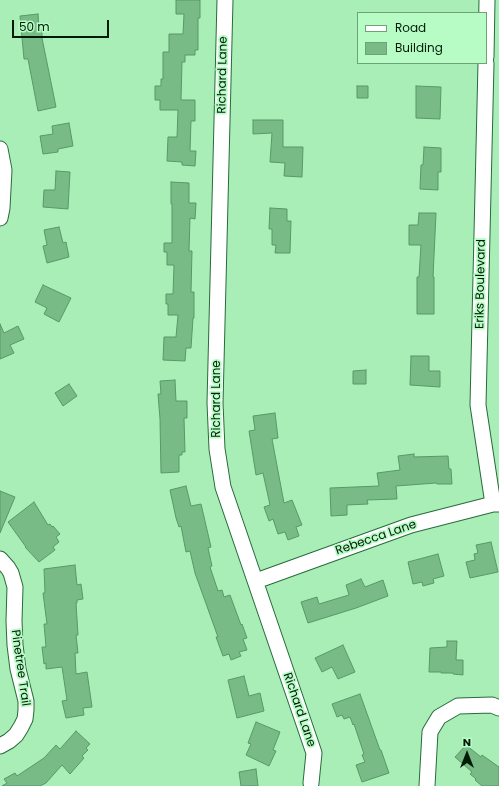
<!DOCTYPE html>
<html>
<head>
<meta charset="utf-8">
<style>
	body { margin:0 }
	#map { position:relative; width:499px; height:786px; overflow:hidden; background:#a9eeb7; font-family:Poppins,sans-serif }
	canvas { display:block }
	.legend { position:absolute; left:357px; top:12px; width:130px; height:52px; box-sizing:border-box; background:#b6fcc4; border:1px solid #6ea278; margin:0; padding:5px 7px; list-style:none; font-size:12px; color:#011b07 }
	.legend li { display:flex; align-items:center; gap:8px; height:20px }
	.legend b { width:20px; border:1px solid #6ea278 }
	.north { position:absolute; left:447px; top:734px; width:40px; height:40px; -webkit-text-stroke:3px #b6fcc4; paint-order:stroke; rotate:0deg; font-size:11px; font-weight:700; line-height:16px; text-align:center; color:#011b07 }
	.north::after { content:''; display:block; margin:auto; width:14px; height:18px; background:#011b07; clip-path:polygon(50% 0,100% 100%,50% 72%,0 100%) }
	.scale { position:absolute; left:12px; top:20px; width:97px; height:18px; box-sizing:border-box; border:2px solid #011b07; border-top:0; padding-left:5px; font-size:12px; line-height:14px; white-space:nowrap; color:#011b07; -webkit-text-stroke:3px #b6fcc4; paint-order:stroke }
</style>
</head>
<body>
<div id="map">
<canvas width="499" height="786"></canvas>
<ul class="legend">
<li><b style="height:5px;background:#fff"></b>Road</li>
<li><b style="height:11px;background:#78bb87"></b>Building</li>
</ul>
<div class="north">N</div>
<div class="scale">50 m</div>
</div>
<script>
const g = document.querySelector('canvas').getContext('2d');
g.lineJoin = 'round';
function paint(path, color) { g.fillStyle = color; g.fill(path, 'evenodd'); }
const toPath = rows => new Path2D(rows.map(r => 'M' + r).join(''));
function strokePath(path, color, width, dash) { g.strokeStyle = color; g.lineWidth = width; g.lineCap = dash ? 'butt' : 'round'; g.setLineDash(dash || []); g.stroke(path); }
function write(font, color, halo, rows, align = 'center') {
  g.font = font + ' Poppins,sans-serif'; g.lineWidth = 3.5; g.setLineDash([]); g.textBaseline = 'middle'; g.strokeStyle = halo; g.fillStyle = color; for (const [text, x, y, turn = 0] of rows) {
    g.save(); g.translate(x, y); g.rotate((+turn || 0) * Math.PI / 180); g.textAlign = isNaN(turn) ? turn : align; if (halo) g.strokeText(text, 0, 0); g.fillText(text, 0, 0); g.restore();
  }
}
const building = toPath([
	[176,0,200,0,200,18,198,18,198,50,195,50,195,55,185,55,185,62,182,62,181,100,195,100,195,121,191,121,190,151,196,151,195,166,182,165,182,162,167,161,168,137,177,137,178,110,160,110,160,100,155,100,155,86,161,86,161,79,163,79,163,52,169,52,169,34,183,34,184,14,176,14,176,0],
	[38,14,39,30,42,30,42,38,56,107,38,111,28,59,24,59,20,16,38,14],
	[357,86,368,86,368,98,357,98,357,86],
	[416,86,441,87,440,119,416,118,416,86],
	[253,120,283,120,283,147,303,147,302,177,284,176,285,163,270,162,272,133,253,134,253,120],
	[69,123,73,146,58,149,58,152,43,154,40,136,53,134,52,126,69,123],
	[424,147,441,148,441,172,438,172,438,190,420,189,421,165,423,165,424,147],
	[56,171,70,172,68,209,43,207,44,190,55,190,56,171],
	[171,182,189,183,189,203,196,203,195,219,190,218,189,251,192,251,191,292,194,292,194,318,193,318,191,348,186,348,185,361,163,360,164,337,176,337,178,315,168,315,168,304,166,304,166,294,173,294,174,265,167,265,167,252,164,252,164,243,172,243,172,204,171,204,171,182],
	[270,208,287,209,287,221,291,221,290,253,275,253,276,245,272,245,272,229,269,229,270,208],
	[419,213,436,213,433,277,434,277,434,314,417,314,417,277,419,277,421,245,409,245,409,225,418,225,419,213],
	[59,227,63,243,66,242,69,257,47,263,43,246,47,245,44,230,59,227],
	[43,285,71,298,59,322,44,314,47,308,35,302,43,285],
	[0,324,4,333,18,326,24,339,10,345,14,353,0,359,0,324],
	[411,356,429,356,429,371,440,371,440,387,410,385,411,356],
	[366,370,366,384,353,384,353,371,366,370],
	[175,380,176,401,187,401,187,418,184,418,185,452,182,452,182,455,179,455,179,472,161,473,160,419,158,394,161,394,160,381,175,380],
	[69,384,77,396,63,406,55,393,69,384],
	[275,413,278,438,272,439,284,503,292,500,302,525,296,527,299,536,288,540,285,532,278,534,273,519,269,521,264,507,270,505,263,473,256,475,249,431,255,430,253,416,275,413],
	[414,454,414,457,448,456,449,469,451,469,452,484,437,484,436,483,396,486,397,499,367,500,368,504,347,505,347,515,331,516,330,488,379,486,377,473,400,470,398,456,414,454],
	[186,486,191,506,201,504,211,547,208,548,212,566,210,567,218,591,222,590,224,597,230,595,241,625,242,624,247,638,243,639,247,650,239,652,241,656,231,660,229,654,223,656,216,637,218,637,195,573,190,551,186,552,181,526,179,527,176,518,170,490,186,486],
	[0,491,15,497,0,533,0,491],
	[34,502,48,525,50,524,52,527,53,526,60,534,56,537,59,542,53,547,55,550,39,562,25,547,26,547,8,522,34,502],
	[491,542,498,572,470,578,466,562,475,560,474,554,478,553,476,545,491,542],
	[438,554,444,576,433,579,434,583,423,586,422,582,413,584,408,562,438,554],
	[75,565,77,585,81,584,83,599,77,600,77,603,76,603,78,635,76,635,78,653,75,653,76,674,87,672,92,707,83,708,84,715,66,718,62,701,67,700,62,667,46,669,46,663,44,664,42,647,46,647,44,624,47,624,43,593,45,593,44,569,75,565],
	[361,579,365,587,383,580,388,596,356,608,308,623,301,602,317,597,319,604,349,595,346,585,361,579],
	[447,641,457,641,456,660,463,660,463,675,453,674,453,673,441,673,441,672,429,672,430,648,447,647,447,641],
	[343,645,355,672,338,679,332,667,322,672,315,658,343,645],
	[244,676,249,696,260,693,264,711,237,718,228,680,244,676],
	[360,694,380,750,381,750,389,773,362,782,356,765,365,762,362,755,364,754,354,724,353,725,350,717,344,719,342,715,337,717,332,704,360,694],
	[256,722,280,732,273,750,276,751,269,766,246,755,251,744,248,743,256,722],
	[76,731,90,744,86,748,88,750,82,756,84,758,70,774,62,765,46,783,40,786,2,786,7,783,4,779,15,773,17,776,44,758,56,745,60,749,76,731],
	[466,745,481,757,482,755,499,767,499,786,482,786,475,780,476,779,470,774,472,772,455,757,466,745],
	[256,769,258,786,241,786,239,772,256,769]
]);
const street = toPath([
	[225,0,215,403,217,449,223,487,314,753,311,783],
	[486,57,487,0],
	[486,63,478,405,493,504],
	[0,149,4,170,2,208,0,218],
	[0,559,8,568,11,573,15,587,14,621,15,645,18,669,26,701,26,710,25,719,21,727,16,735,9,741,0,746],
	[256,581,411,525,493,504,499,504],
	[427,786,430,732,439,717,458,706,492,705,499,708]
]);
const streetNames = [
	["Richard Lane",223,75,-89],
	["Eriks Boulevard",481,284,-89],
	["Richard Lane",217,399,-90],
	["Rebecca Lane",376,538,-19],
	["Pinetree Trail",20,668,82],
	["Richard Lane",299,710,71]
];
paint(building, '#78bb87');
strokePath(building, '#579967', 1);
strokePath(street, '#276b3b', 17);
strokePath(street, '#fff', 15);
write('12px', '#011b07', '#b6fcc4', streetNames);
</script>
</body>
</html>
